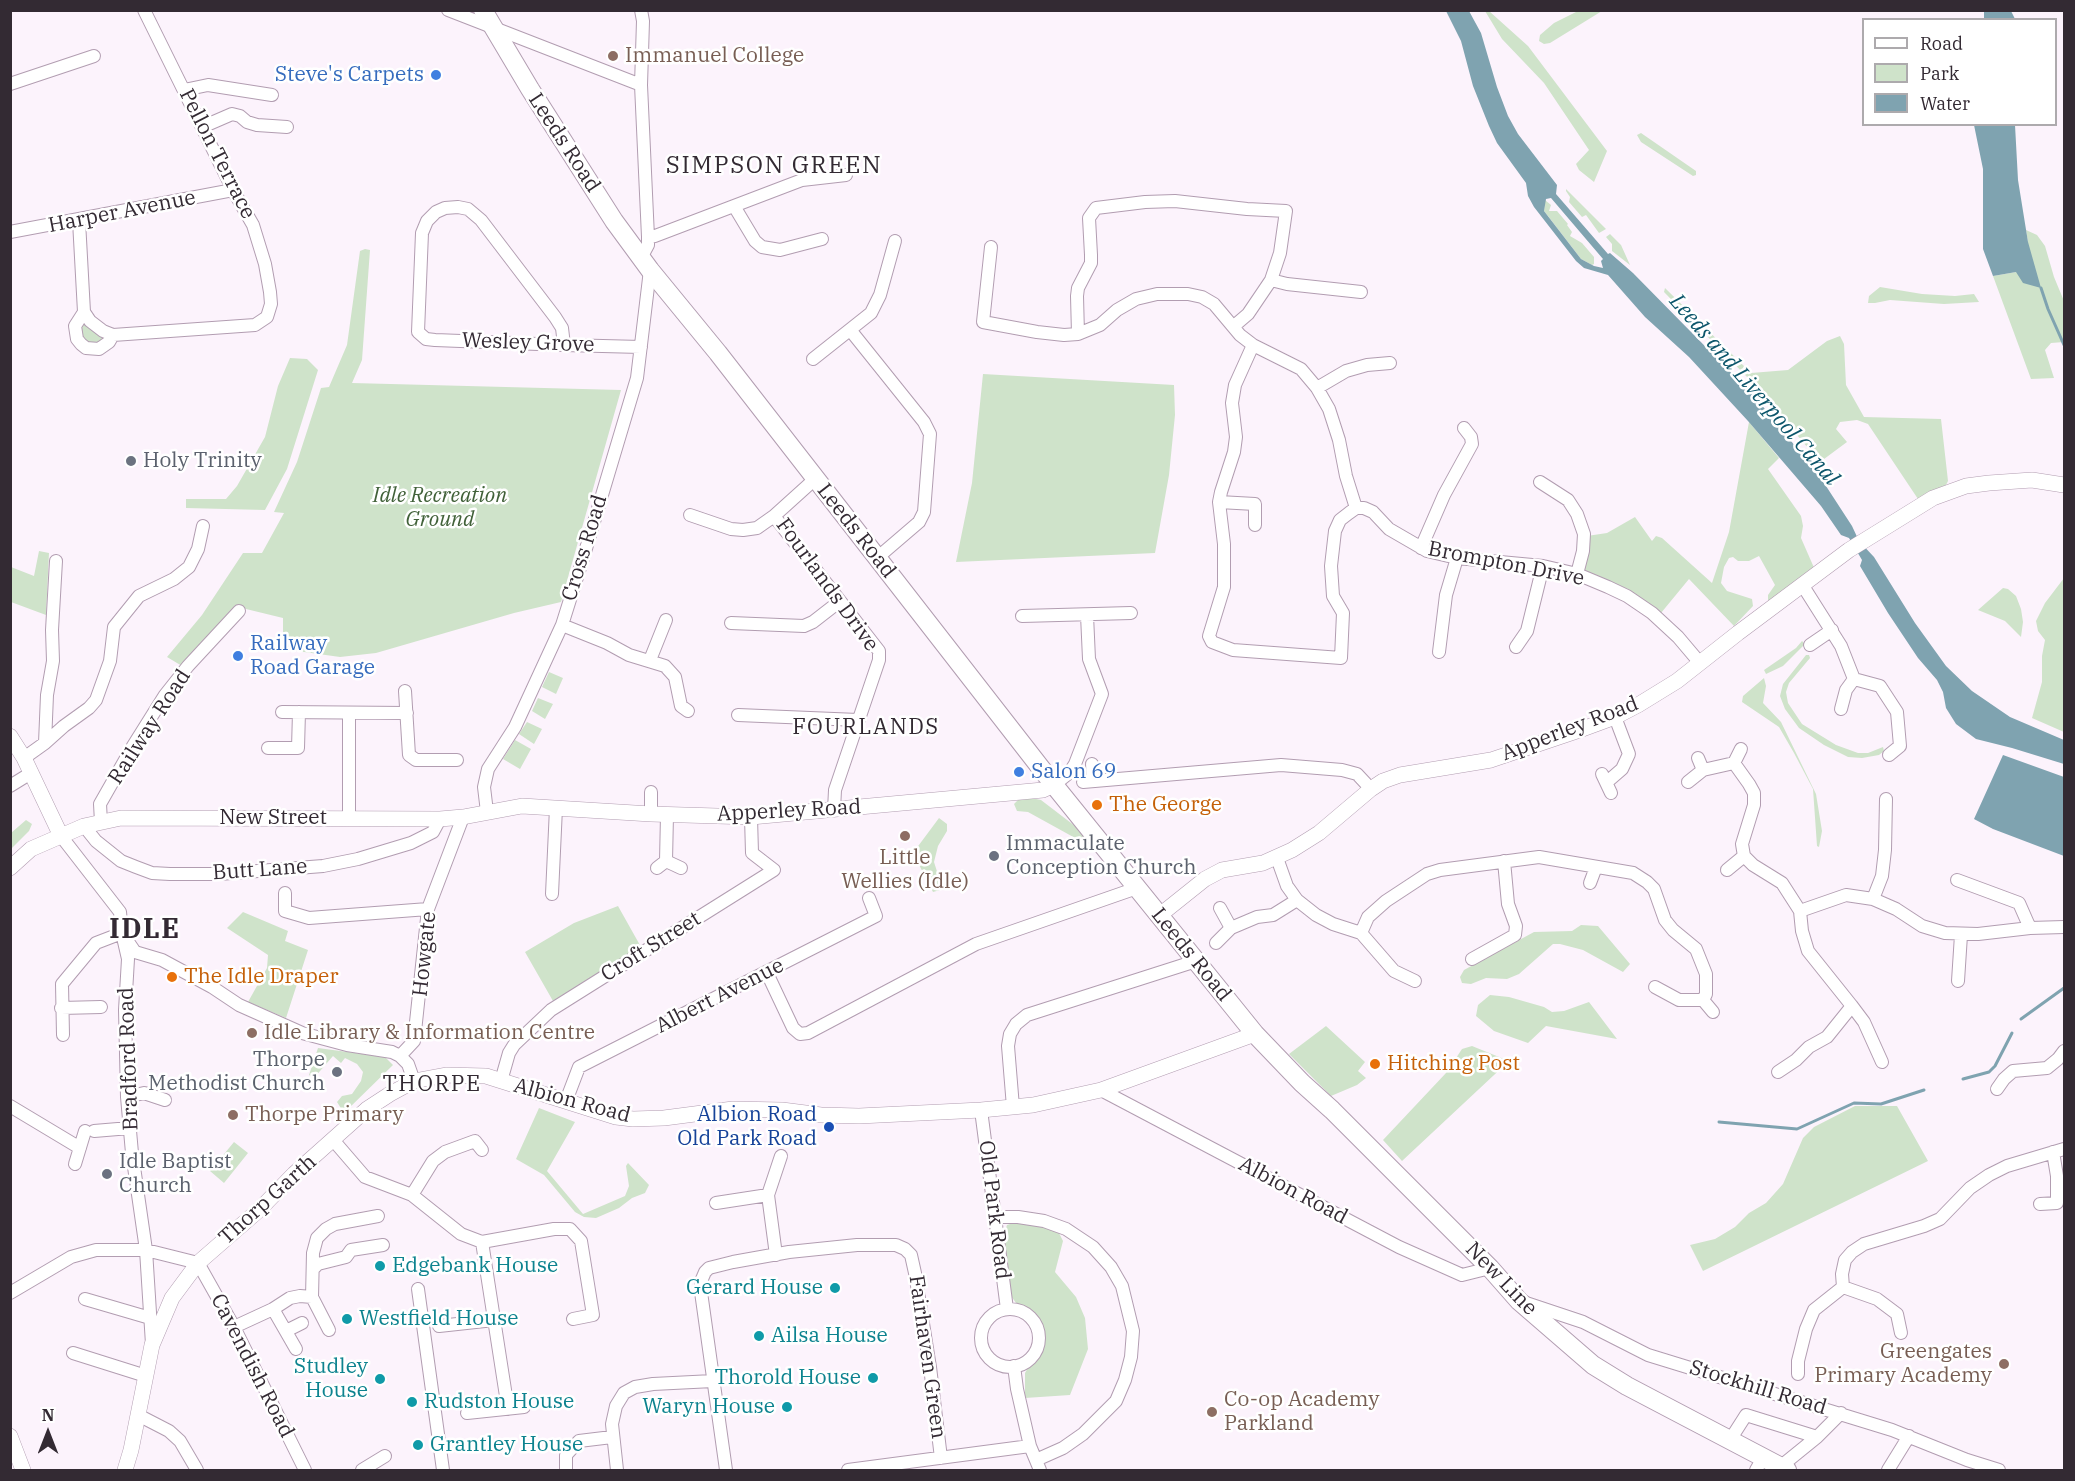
<!DOCTYPE html>
<html>
<head>
<meta charset="utf-8">
<style>
	body { margin:0 }
	#map { position:relative; width:2075px; height:1481px; overflow:hidden; background:#fcf3fc; font-family:"IBM Plex Serif",serif }
	canvas { display:block }
	.frame { position:absolute; inset:0; border:12px solid #332a33; pointer-events:none }
	.legend { position:absolute; left:1862px; top:18px; width:195px; height:108px; box-sizing:border-box; background:#fff; border:2px solid #adaaad; margin:0; padding:8px 10px; list-style:none; font-size:18px; color:#332a33 }
	.legend li { display:flex; align-items:center; gap:12px; height:30px }
	.legend b { width:30px; border:2px solid #adaaad }
	.north { position:absolute; left:18px; top:1403px; width:60px; height:60px; -webkit-text-stroke:4px #fff; paint-order:stroke; rotate:0deg; font-size:16px; font-weight:700; line-height:24px; text-align:center; color:#332a33 }
	.north::after { content:''; display:block; margin:auto; width:21px; height:27px; background:#332a33; clip-path:polygon(50% 0,100% 100%,50% 72%,0 100%) }
</style>
</head>
<body>
<div id="map">
<canvas width="2075" height="1481"></canvas>
<div class="frame"></div>
<ul class="legend">
<li><b style="height:8px;background:#fff"></b>Road</li>
<li><b style="height:16px;background:#cfe3ca"></b>Park</li>
<li><b style="height:16px;background:#7fa3b0"></b>Water</li>
</ul>
<div class="north">N</div>
</div>
<script>
const g = document.querySelector('canvas').getContext('2d');
g.lineJoin = 'round';
function paint(path, color) { g.fillStyle = color; g.fill(path, 'evenodd'); }
const toPath = rows => new Path2D(rows.map(r => 'M' + r).join(''));
function strokePath(path, color, width, dash) { g.strokeStyle = color; g.lineWidth = width; g.lineCap = dash ? 'butt' : 'round'; g.setLineDash(dash || []); g.stroke(path); }
function write(font, color, halo, rows, align = 'center') {
  g.font = font + ' "IBM Plex Serif",serif'; g.lineWidth = 5; g.setLineDash([]); g.textBaseline = 'middle'; g.strokeStyle = halo; g.fillStyle = color; for (const [text, x, y, turn = 0] of rows) {
    g.save(); g.translate(x, y); g.rotate((+turn || 0) * Math.PI / 180); g.textAlign = isNaN(turn) ? turn : align; if (halo) g.strokeText(text, 0, 0); g.fillText(text, 0, 0); g.restore();
  }
}
const green = toPath([
	[1485,11,1489,11,1528,46,1607,151,1594,182,1579,170,1576,164,1589,150,1544,83,1502,39],
	[1578,11,1602,11,1550,43,1544,44,1539,41,1540,35,1554,23],
	[1641,133,1696,171,1696,175,1693,176,1641,142,1637,135],
	[1566,189,1606,229,1599,233,1586,215,1582,217,1569,202,1570,197,1566,191],
	[1545,200,1551,205,1549,211,1557,211,1568,224,1567,225,1572,232,1570,236,1582,243,1594,257,1594,264,1592,265,1581,259,1548,216,1544,211],
	[2026,230,2037,235,2045,246,2054,277,2064,301,2064,342,2051,343,2045,350,2054,378,2031,379,1993,276,2016,272,2028,242],
	[1610,234,1621,245,1630,265,1612,251,1612,244,1606,237],
	[365,249,370,250,362,360,352,383,621,390,561,602,514,613,376,653,340,657,283,649,283,618,246,609,239,604,182,666,167,657,202,615,243,553,262,553,284,513,274,512,297,462,321,388,329,387,347,345,360,251],
	[1880,287,1922,294,1955,296,1974,294,1979,302,1944,304,1890,300,1875,303,1868,303,1869,296],
	[1665,288,1751,373,1788,370,1827,341,1840,336,1844,344,1846,385,1864,417,1941,419,1948,481,1946,485,1918,499,1868,424,1857,420,1840,422,1836,429,1847,442,1820,462,1750,380,1664,292],
	[83,321,106,337,96,346,82,341,78,327],
	[290,358,307,359,318,370,287,469,265,510,186,508,186,499,226,499,237,486,265,437,278,386],
	[983,374,1174,385,1175,415,1169,475,1155,553,956,562,972,483],
	[1749,422,1779,458,1768,469,1801,516,1803,526,1801,538,1815,570,1768,601,1768,595,1775,585,1759,556,1749,561,1738,561,1733,557,1729,558,1724,567,1721,583,1727,591,1752,599,1753,606,1734,626,1689,579,1661,613,1628,589,1582,570,1587,536,1607,533,1635,517,1652,541,1656,536,1662,538,1712,583,1729,532],
	[39,551,49,553,46,615,11,602,11,567,34,576],
	[2064,578,2064,732,2032,718,2042,682,2042,656,2045,640,2038,631,2036,621,2045,603],
	[2003,588,2008,589,2016,596,2021,609,2023,622,2021,637,2005,621,1978,610],
	[1802,641,1805,644,1783,666,1766,674,1764,670,1796,648],
	[1806,655,1809,655,1810,658,1789,683,1786,692,1788,703,1802,724,1836,745,1858,753,1868,753,1883,747,1884,751,1879,755,1862,758,1848,757,1824,745,1799,728,1785,709,1780,696,1783,684],
	[549,672,563,678,556,694,542,687],
	[1764,678,1766,686,1763,703,1781,722,1816,794,1822,831,1819,847,1817,846,1813,789,1794,753,1779,727,1742,702,1743,696],
	[538,698,553,704,545,719,532,711],
	[527,722,542,729,534,744,519,734],
	[515,740,531,749,520,769,503,759],
	[1031,798,1041,800,1075,826,1089,840,1086,844,1028,812,1017,811,1014,804,1018,800],
	[939,818,947,824,947,831,938,846,934,862,941,884,940,890,933,892,913,853],
	[26,820,32,824,29,831,11,849,11,833],
	[618,906,641,947,553,1001,525,952,574,923],
	[243,912,288,931,285,941,308,950,286,1018,248,1002,267,968,268,955,227,928],
	[1581,925,1598,926,1630,964,1623,972,1583,950,1560,944,1553,944,1519,974,1507,979,1486,978,1471,984,1462,983,1460,977,1464,970,1534,932,1572,931],
	[1490,995,1509,997,1544,1007,1552,1012,1564,1011,1589,1002,1617,1039,1546,1026,1528,1043,1494,1031,1476,1016,1478,1005],
	[1326,1026,1365,1062,1358,1071,1366,1078,1357,1085,1331,1096,1289,1054],
	[1472,1046,1509,1061,1402,1161,1383,1140,1446,1073,1462,1049],
	[318,1048,385,1057,393,1065,344,1113,337,1102,342,1096,352,1094,361,1081,363,1072,357,1064,345,1058,341,1063,333,1056,314,1078,309,1075],
	[1855,1106,1897,1106,1928,1161,1703,1271,1690,1245,1715,1239,1735,1227,1749,1213,1766,1203,1783,1184,1803,1138,1814,1127],
	[539,1108,575,1122,547,1171,583,1214,625,1196,629,1186,626,1166,628,1163,649,1185,645,1193,632,1198,619,1208,596,1218,584,1217,575,1212,544,1175,516,1159],
	[234,1142,248,1153,224,1183,210,1171],
	[1016,1222,1033,1223,1058,1231,1063,1241,1055,1272,1076,1297,1085,1318,1088,1349,1070,1395,1025,1398,1025,1373,1045,1338,1036,1314,1016,1303,1011,1296,1004,1234,1007,1225]
]);
const water = toPath([
	[1446,11,1469,11,1481,33,1497,87,1508,116,1518,134,1557,185,1556,194,1608,254,1610,253,1633,273,1753,395,1781,428,1826,486,1852,526,1859,541,1874,557,1915,623,1946,666,1972,691,2010,717,2064,740,2064,764,2012,748,1976,739,1956,724,1946,708,1943,692,1937,680,1918,658,1888,613,1860,566,1862,560,1849,538,1841,535,1821,506,1748,421,1689,357,1645,317,1608,275,1584,268,1576,261,1534,207,1528,196,1526,183,1497,143,1489,126,1473,86,1461,41],
	[1551,198,1603,259,1601,261,1603,268,1594,266,1581,259,1544,211,1546,199],
	[1984,11,2011,11,2015,19,1984,19],
	[1974,125,2015,125,2018,180,2028,242,2041,288,2023,283,2016,272,1993,276,1983,249,1983,169],
	[2003,755,2064,777,2064,856,1993,829,1974,819]
]);
const stream = toPath([
	[2041,288,2048,309,2064,345],
	[2021,1019,2064,988],
	[1963,1079,1989,1072,1995,1066,2012,1033],
	[1719,1122,1797,1129,1854,1103,1881,1104,1924,1090]
]);
const minor = toPath([
	[448,10,641,85],
	[10,84,94,56],
	[184,90,208,85,272,95],
	[202,127,232,114,240,116,247,122,257,125,287,127],
	[734,206,755,241,762,247,780,250,822,239],
	[79,221,84,312,90,321,103,331,113,335,255,325,267,317,271,304,270,292,265,264,253,225,233,190,144,10],
	[10,232,233,190],
	[648,237,655,236,802,180,846,175],
	[991,247,983,322,1037,332,1064,335,1078,334,1100,325,1117,310,1136,299,1157,294,1188,294,1202,297,1214,304,1240,335,1253,345,1301,369,1317,388,1329,409,1339,440,1346,476,1356,508],
	[641,258,648,245,648,237,641,85,643,21,641,10],
	[1271,280,1287,284,1361,292],
	[84,312,75,326,77,339,81,344,86,348,99,349,109,342,113,335],
	[851,331,924,422,930,434,924,512,919,522,877,558],
	[1078,334,1077,296,1078,288,1091,263,1091,255,1089,218,1096,208,1145,202,1175,201,1247,209,1286,211,1280,253,1271,280,1248,314,1234,326],
	[564,345,562,328,555,317,481,220,468,209,458,207,445,208,436,212,427,221,422,233,418,332,426,339,435,340,564,345,641,347],
	[813,359,871,313,880,295,895,241],
	[1317,388,1346,371,1367,365,1390,363],
	[815,479,774,516,879,651,879,660,835,790,834,810],
	[1540,482,1568,500,1577,514,1584,534,1583,551,1577,574],
	[1219,502,1221,492,1234,452,1236,437,1232,403,1235,385,1253,345],
	[690,515,731,529,743,530,757,528,774,516],
	[1255,525,1255,504,1219,502,1224,544,1224,587,1209,636,1212,642,1233,650,1341,658,1343,613,1333,596,1331,566,1335,531,1340,520,1349,513,1356,508,1364,508,1373,512,1389,529,1427,551,1457,558,1543,566,1577,574,1608,587,1627,596,1652,613,1678,637,1700,663],
	[1421,548,1444,495,1472,444,1471,437,1464,428],
	[1803,586,1841,646,1854,679,1880,686,1897,712,1900,746,1889,755],
	[1022,616,1131,613],
	[731,623,804,626,813,622,840,601],
	[562,625,607,643,629,655,665,666,675,677,681,706,688,711],
	[1810,645,1832,630],
	[1516,647,1527,631,1543,566],
	[1439,652,1446,595,1457,558],
	[650,660,666,620],
	[405,691,409,755,416,760,457,760],
	[1841,709,1846,690,1854,679],
	[282,712,407,713],
	[738,715,858,720],
	[45,743,47,695,53,661,52,630,56,561],
	[268,748,298,748,299,712],
	[24,758,45,743,64,726,89,708,96,700,110,661,114,627,139,596,174,579,189,567,198,549,203,526],
	[1698,758,1703,770],
	[1734,763,1741,749],
	[1092,764,1093,780],
	[1602,774,1611,793],
	[1083,782,1281,765,1342,770,1357,774,1371,789],
	[1607,782,1622,769,1629,754,1615,717],
	[1688,782,1703,770,1734,763,1749,784,1754,793,1754,805,1742,844,1744,856,1753,865,1782,883,1800,911,1802,931,1808,951,1852,1006],
	[1054,785,1070,772,1075,764,1102,694,1089,659,1087,615],
	[10,786,31,773],
	[651,792,651,814],
	[487,812,484,787,488,769,515,727,562,625,585,552,637,378,650,270],
	[349,818,349,713],
	[101,822,100,804,133,746,165,695,188,666,239,611],
	[84,826,96,841,121,861,136,867,152,873,170,874,219,874,323,866,358,859,411,843,433,832,440,819],
	[61,836,120,912,122,933,135,952,162,960,212,987,239,1005,302,1033,347,1045,392,1052,400,1056,408,1064,414,1081],
	[1277,858,1287,886,1297,900,1316,915,1333,924,1361,933,1394,971,1415,981],
	[666,861,681,868],
	[657,868,666,861,667,815],
	[1727,870,1744,856],
	[1957,880,2019,903,2030,928],
	[1590,883,1596,867],
	[285,893,285,911,309,918,428,909],
	[552,894,556,808],
	[1873,899,1882,876,1885,850,1886,799],
	[1220,908,1231,928],
	[1800,911,1846,895,1873,899,1896,909,1922,926,1945,933,1978,934,2030,928,2064,927],
	[1361,933,1368,917,1386,901,1427,874,1440,870,1539,857,1633,873,1647,882,1654,889,1665,920,1673,930,1696,949,1706,974,1706,994,1703,1000,1679,1000,1655,987],
	[1216,943,1231,928,1257,917,1273,915,1297,900],
	[1472,959,1515,935,1516,926,1508,904,1504,861],
	[767,973,793,1028,800,1034,808,1033,976,944,1137,888],
	[1958,981,1961,935],
	[1703,1000,1713,1012],
	[61,1008,101,1007],
	[63,1035,62,984,96,943,122,933,128,959,125,1010,127,1097,132,1153,146,1250,152,1344],
	[400,1056,414,1041,428,909,463,817],
	[1778,1072,1796,1060,1809,1047,1827,1037,1852,1006,1864,1022,1882,1062],
	[501,1081,509,1053,514,1045,551,1010,774,870,752,853,751,817],
	[1997,1089,2004,1079,2013,1071,2047,1068,2058,1059,2064,1051],
	[1101,1090,1399,1247,1462,1275,1490,1268],
	[127,1097,144,1093,165,1100],
	[566,1101,579,1067,876,916,869,898],
	[10,1106,80,1148],
	[1013,1107,1008,1046,1010,1034,1016,1024,1027,1015,1196,961],
	[981,1110,1007,1309],
	[94,1131,130,1128],
	[334,1141,365,1177,412,1195,461,1234,482,1242,554,1229,570,1229,581,1241,593,1315,573,1319],
	[75,1164,85,1131],
	[412,1195,433,1161,445,1152,475,1141,482,1150],
	[716,1203,768,1195],
	[2040,1204,2057,1203,2057,1176,2053,1152],
	[995,1217,1018,1217,1044,1221,1066,1229,1093,1247,1111,1267,1122,1286,1133,1331,1131,1357,1125,1380,1116,1401,1083,1434,1063,1448,1036,1460],
	[482,1242,508,1409],
	[776,1255,768,1195,781,1156],
	[313,1269,318,1264,346,1257,351,1250,383,1245],
	[1843,1287,1877,1299,1897,1314,1901,1333],
	[418,1289,443,1470],
	[10,1293,71,1257,96,1250,146,1250,198,1263,234,1327,305,1470],
	[312,1297,329,1330],
	[85,1299,150,1318],
	[1526,1303,1583,1322,1648,1355,1892,1430,1967,1460,1999,1470],
	[273,1309,290,1298,300,1296,312,1297,313,1253,317,1238,326,1229,335,1224,378,1216],
	'981 1338a29 29 0 1 1 58 0a29 29 0 1 1-58 0Z',
	[439,1326,494,1320],
	[234,1327,273,1309,296,1349],
	[286,1331,302,1323],
	[73,1353,146,1376],
	[1014,1366,1017,1389,1030,1446,1040,1470],
	[1798,1374,1798,1361,1806,1329,1814,1310,1843,1287,1842,1274,1845,1260,1852,1252,1864,1244,1924,1226,1940,1219,1970,1188,1989,1175,2007,1166,2064,1149],
	[467,1413,524,1407],
	[138,1415,169,1431,180,1441,197,1470],
	[1730,1440,1746,1415,1817,1437],
	[1780,1467,1817,1437,1841,1413],
	[362,1470,385,1456],
	[566,1470,566,1455,579,1441,612,1437],
	[617,1470,612,1424,616,1406,624,1393,635,1387,653,1384,713,1381],
	[726,1470,701,1292,702,1279,705,1272,709,1268,733,1262,789,1252,857,1245,896,1245,905,1249,911,1255,915,1273,930,1367,941,1458],
	[848,1470,1030,1446],
	[1756,1470,1763,1458],
	[1888,1470,1909,1436]
]);
const tertiary = toPath([
	[10,736,24,758,61,836],
	[10,868,31,849,84,826,121,818,440,819,463,817,522,806,651,814,751,817,1043,790,1054,785],
	[1160,915,1205,879,1222,870,1263,863,1292,850,1319,833,1371,789,1383,781,1400,775,1491,760,1577,731,1615,717,1638,705,1677,681,1738,633,1849,550,1933,498,1966,486,1989,483,2032,480,2064,485],
	[10,1436,23,1470],
	[125,1470,131,1450,152,1345,172,1298,198,1263,260,1209,294,1174,367,1109,390,1094,414,1081,446,1075,486,1076,616,1117,633,1119,664,1118,733,1109,782,1110,821,1115,859,1116,981,1110,1033,1105,1101,1090,1255,1034]
]);
const primary = toPath([
	[483,10,530,89,614,221,650,270,718,353,1054,785,1255,1034,1302,1083,1332,1110,1490,1268,1519,1301,1593,1365,1627,1386,1787,1470]
]);
const markers = [
	[613,56,6,"#8d6e63"],
	[436,75,6,"#3f7fe0"],
	[131,461,6,"#6b7280"],
	[238,656,6,"#3f7fe0"],
	[1019,772,6,"#3f7fe0"],
	[1097,805,6,"#e8710a"],
	[905,836,6,"#8d6e63"],
	[994,856,6,"#6b7280"],
	[172,977,6,"#e8710a"],
	[252,1033,6,"#8d6e63"],
	[1375,1064,6,"#e8710a"],
	[337,1072,6,"#6b7280"],
	[233,1115,6,"#8d6e63"],
	[829,1127,6,"#1a4fb4"],
	[107,1174,6,"#6b7280"],
	[380,1266,6,"#0f9aa8"],
	[835,1288,6,"#0f9aa8"],
	[347,1319,6,"#0f9aa8"],
	[759,1336,6,"#0f9aa8"],
	[2004,1364,6,"#8d6e63"],
	[873,1378,6,"#0f9aa8"],
	[380,1379,6,"#0f9aa8"],
	[412,1402,6,"#0f9aa8"],
	[787,1407,6,"#0f9aa8"],
	[1212,1412,6,"#8d6e63"],
	[418,1445,6,"#0f9aa8"]
];
const educationNames = [
	["Immanuel College",625,56],
	["Little",905,858,"center"],
	["Wellies (Idle)",905,882,"center"],
	["Idle Library & Information Centre",264,1033],
	["Thorpe Primary",245,1115],
	["Greengates",1992,1352,"right"],
	["Primary Academy",1992,1376,"right"],
	["Co-op Academy",1224,1400],
	["Parkland",1224,1424]
];
const shopNames = [
	["Steve's Carpets",424,75,"right"],
	["Railway",250,644],
	["Road Garage",250,668],
	["Salon 69",1031,772]
];
const streetNames = [
	["Leeds Road",564,143,57],
	["Pellon Terrace",217,154,63],
	["Harper Avenue",122,212,-11],
	["Wesley Grove",528,343,2],
	["Leeds Road",856,531,52],
	["Cross Road",585,548,-73],
	["Brompton Drive",1506,564,11],
	["Fourlands Drive",827,585,54],
	["Railway Road",150,727,-57],
	["Apperley Road",1570,729,-21],
	["Apperley Road",789,811,-3],
	["New Street",273,818],
	["Butt Lane",260,870,-4],
	["Croft Street",651,947,-32],
	["Howgate",425,954,-84],
	["Leeds Road",1191,955,51],
	["Albert Avenue",720,996,-27],
	["Bradford Road",129,1059,-92],
	["Albion Road",572,1101,15],
	["Albion Road",1293,1191,28],
	["Thorp Garth",268,1200,-42],
	["Old Park Road",994,1210,83],
	["New Line",1501,1279,46],
	["Fairhaven Green",927,1357,82],
	["Cavendish Road",252,1366,63],
	["Stockhill Road",1758,1388,17]
];
const worshipNames = [
	["Holy Trinity",143,461],
	["Immaculate",1006,844],
	["Conception Church",1006,868],
	["Thorpe",325,1060,"right"],
	["Methodist Church",325,1084,"right"],
	["Idle Baptist",119,1162],
	["Church",119,1186]
];
const parkNames = [
	["Idle Recreation",440,496],
	["Ground",440,520]
];
const foodNames = [
	["The George",1109,805],
	["The Idle Draper",184,977],
	["Hitching Post",1387,1064]
];
const transitNames = [
	["Albion Road",817,1115],
	["Old Park Road",817,1139]
];
const cultureNames = [
	["Edgebank House",392,1266],
	["Gerard House",823,1288,"right"],
	["Westfield House",359,1319],
	["Ailsa House",771,1336],
	["Studley",368,1367,"right"],
	["House",368,1391,"right"],
	["Thorold House",861,1378,"right"],
	["Rudston House",424,1402],
	["Waryn House",775,1407,"right"],
	["Grantley House",430,1445]
];
const waterNames = [
	["Leeds and Liverpool Canal",1754,390,49]
];
const neighbourhoodNames = [
	["FOURLANDS",866,728],
	["THORPE",432,1085]
];
const quarterNames = [
	["SIMPSON GREEN",774,166]
];
const districtNames = [
	["IDLE",145,930]
];
paint(green, '#cfe3ca');
paint(water, '#7fa3b0');
strokePath(stream, '#7fa3b0', 3);
strokePath(minor, '#b29db1', 14);
strokePath(tertiary, '#b29db1', 16);
strokePath(primary, '#b29db1', 20);
strokePath(minor, '#fff', 12);
strokePath(tertiary, '#fff', 15);
strokePath(primary, '#fff', 18);
for (const [x, y, r, color] of markers) { const dot = new Path2D(); dot.arc(x, y, r, 0, 2 * Math.PI); g.fillStyle = color; g.fill(dot); strokePath(dot, '#fff', 2); }
write('21px', '#785e54', '#fff', educationNames, 'left');
write('21px', '#366cbe', '#fff', shopNames, 'left');
write('21px', '#332a33', '#fff', streetNames);
write('21px', '#5b616d', '#fff', worshipNames, 'left');
write('italic 21px', '#416139', '#fff', parkNames);
write('21px', '#c56008', '#fff', foodNames, 'left');
write('21px', '#164399', '#fff', transitNames, 'right');
write('21px', '#0d838f', '#fff', cultureNames, 'left');
write('italic 22px', '#0c566b', '#fff', waterNames);
g.letterSpacing = '1.5px';
write('22px', '#332a33', '#fff', neighbourhoodNames);
g.letterSpacing = '0px';
g.letterSpacing = '1.5px';
write('24px', '#332a33', '#fff', quarterNames);
g.letterSpacing = '0px';
g.letterSpacing = '1.5px';
write('bold 27px', '#332a33', '#fff', districtNames);
g.letterSpacing = '0px';
</script>
</body>
</html>
